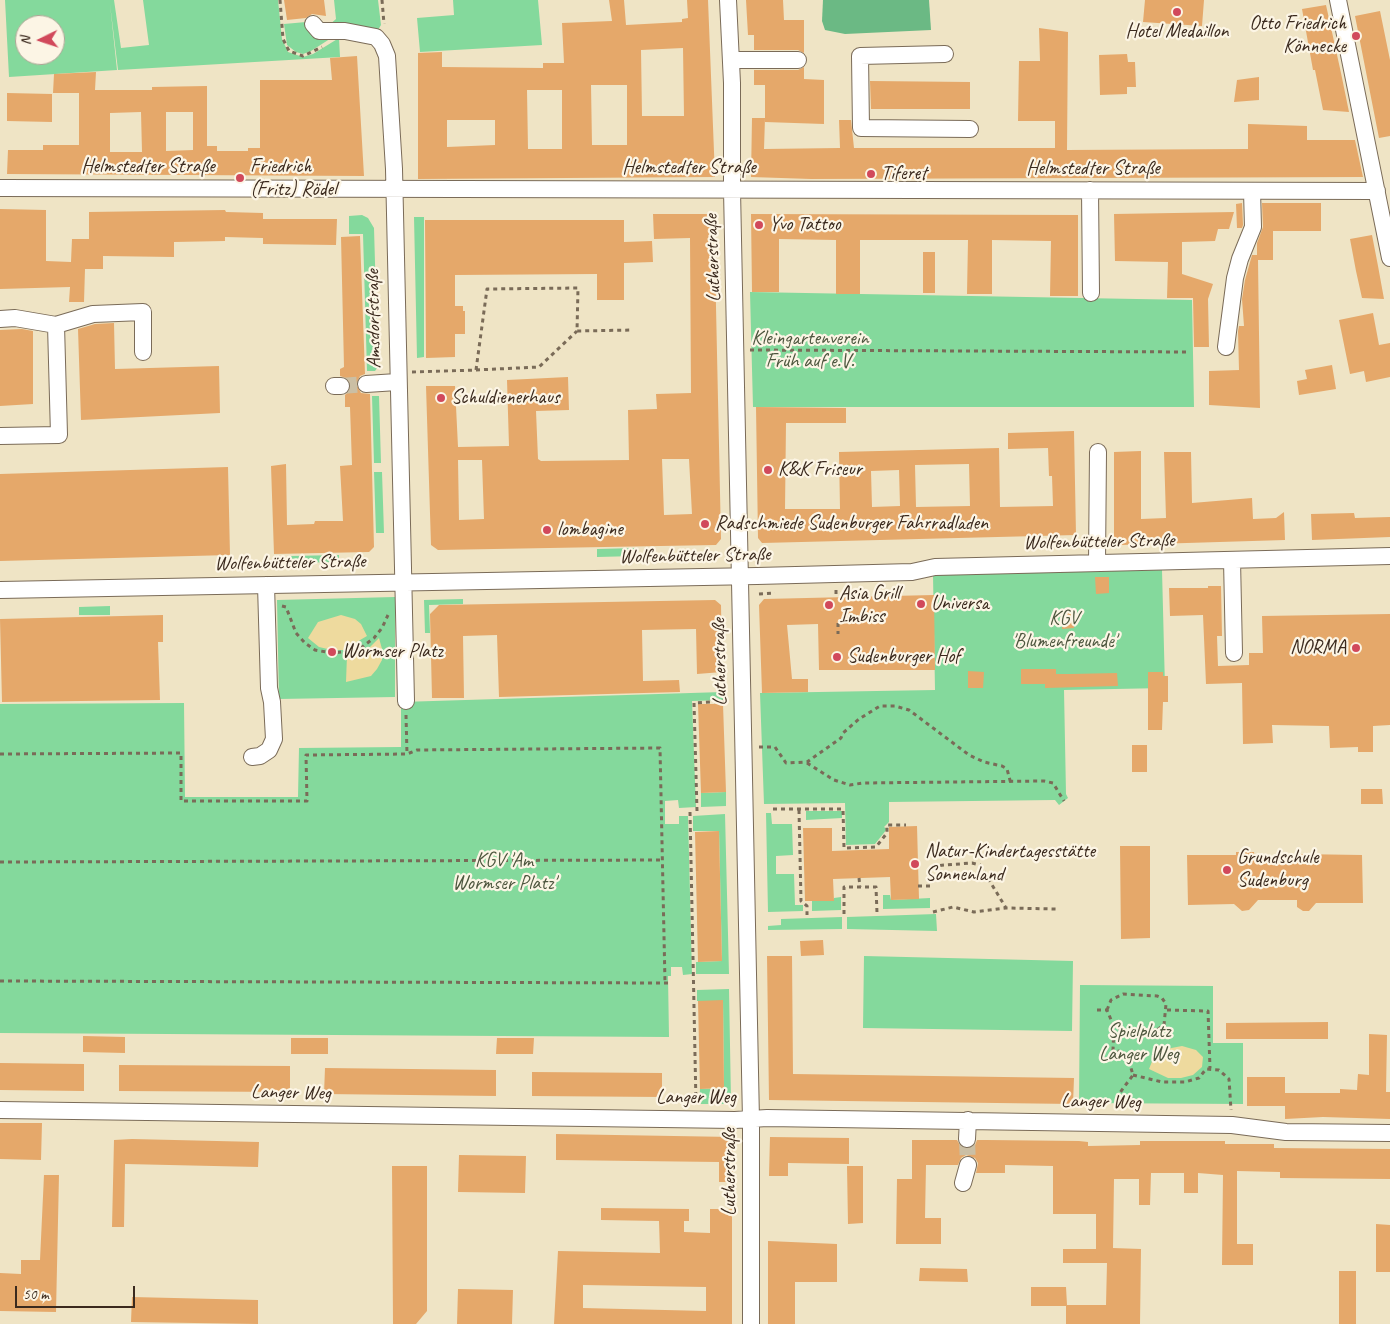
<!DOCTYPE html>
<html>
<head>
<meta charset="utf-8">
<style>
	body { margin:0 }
	#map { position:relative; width:1390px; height:1324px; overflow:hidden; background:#efe4c5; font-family:Caveat,sans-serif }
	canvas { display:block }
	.north { position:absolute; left:15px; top:15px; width:50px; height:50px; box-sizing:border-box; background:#fcf5e5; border:1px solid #afa495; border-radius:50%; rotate:266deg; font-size:14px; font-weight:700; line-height:20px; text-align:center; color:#3b2a1e }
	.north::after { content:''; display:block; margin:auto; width:18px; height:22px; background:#d1495b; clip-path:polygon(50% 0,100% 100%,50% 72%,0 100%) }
	.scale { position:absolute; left:15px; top:1286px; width:120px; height:22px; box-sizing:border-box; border:2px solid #3b2a1e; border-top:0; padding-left:6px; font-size:15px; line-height:18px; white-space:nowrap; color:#3b2a1e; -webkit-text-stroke:4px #fcf5e5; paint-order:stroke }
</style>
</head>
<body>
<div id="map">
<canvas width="1390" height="1324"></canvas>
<div class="north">N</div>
<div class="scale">50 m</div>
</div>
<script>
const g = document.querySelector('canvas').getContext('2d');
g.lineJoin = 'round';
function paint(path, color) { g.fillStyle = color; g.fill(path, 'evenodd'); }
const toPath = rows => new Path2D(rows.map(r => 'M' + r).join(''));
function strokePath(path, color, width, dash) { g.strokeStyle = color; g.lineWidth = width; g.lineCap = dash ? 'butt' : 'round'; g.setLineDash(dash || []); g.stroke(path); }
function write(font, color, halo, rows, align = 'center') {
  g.font = font + ' Caveat,sans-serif'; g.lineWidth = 4.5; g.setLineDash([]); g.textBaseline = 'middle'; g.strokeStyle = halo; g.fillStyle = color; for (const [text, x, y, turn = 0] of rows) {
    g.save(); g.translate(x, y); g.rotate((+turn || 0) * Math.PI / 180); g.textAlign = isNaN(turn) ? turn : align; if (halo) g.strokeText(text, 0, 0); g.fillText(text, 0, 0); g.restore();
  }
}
const green = toPath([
	[5,0,114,0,121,48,149,45,143,0,278,0,282,39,288,52,303,57,313,54,339,38,340,57,118,70,110,4,117,70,9,77],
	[25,25,55,25,55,55,25,55],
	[334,0,378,0,381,25,378,30,328,26,336,19],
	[453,0,538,0,542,45,420,52,417,18,454,15],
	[306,22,336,35,311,51,303,54,296,52,287,45,284,24],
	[362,215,368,218,374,228,378,367,375,371,367,371,363,234,349,234,349,216],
	[414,217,424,217,424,357,417,358],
	[750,292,1192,300,1194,407,753,407],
	[372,396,379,396,381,463,374,463],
	[374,472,382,472,384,533,376,533],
	[636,548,636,556,597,557,597,549],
	[339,555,339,562,291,563,291,556],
	[1162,570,1165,688,1064,690,1066,794,1068,798,1059,805,1055,800,889,802,889,822,884,827,887,829,875,844,846,845,845,803,764,804,760,693,935,690,933,575],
	[395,597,395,697,279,699,277,600],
	[463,599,463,604,429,605,430,633,425,633,424,600],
	[110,606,110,615,79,615,79,607],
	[723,692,723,700,692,701,696,807,679,808,678,800,665,801,665,824,679,824,679,816,688,816,692,974,683,975,682,967,671,967,671,976,668,976,669,1037,0,1033,0,704,184,703,185,797,298,797,299,748,401,747,401,702],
	[726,792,726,806,701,807,701,793],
	[806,811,842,811,842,818,806,820],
	[766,813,771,813,772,824,792,824,793,855,776,856,776,874,794,874,795,905,803,905,803,911,768,912],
	[725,814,729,974,696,974,696,962,722,961,719,831,693,831,693,816],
	[883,895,890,895,891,900,930,898,930,908,883,909],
	[841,897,841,910,812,911,812,901,833,901,834,898],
	[936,914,937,931,847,929,847,917],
	[842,917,842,929,768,930,768,926,781,925,781,919],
	[864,956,1073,961,1072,1031,863,1028],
	[1080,985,1213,986,1213,1043,1243,1043,1243,1104,1079,1103],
	[729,989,731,1101,728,1104,699,1104,700,1089,724,1088,723,1001,697,1001,697,990]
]);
const forest = toPath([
	[823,0,929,0,931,30,845,34,825,30,822,21]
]);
const sand = toPath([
	[341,615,355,619,361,624,367,636,343,650,332,650,319,647,308,638,318,622],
	[379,638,382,649,382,660,377,669,371,676,346,682,347,655,368,649],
	[1182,1046,1196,1050,1203,1057,1202,1067,1193,1075,1181,1078,1168,1078,1149,1069,1153,1059,1161,1050]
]);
const building = toPath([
	[284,0,324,0,326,16,312,14,306,18,287,20],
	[609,0,624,0,626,25,682,22,682,19,688,18,687,0,708,0,715,177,418,179,418,53,442,52,442,67,543,68,543,63,564,63,562,23,612,21],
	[683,48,684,116,642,116,641,50],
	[591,85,627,85,627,145,592,145],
	[527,90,562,90,562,149,528,149],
	[447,120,495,120,495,145,447,147],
	[746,0,783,0,784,20,804,20,804,53,798,50,754,50,754,35,748,35],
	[1145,0,1204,0,1202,26,1143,22],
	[1326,5,1341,73,1349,112,1323,110,1315,70,1313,70,1302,9],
	[1380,11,1390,60,1390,136,1379,138,1355,16],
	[1039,28,1068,32,1067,150,1248,149,1248,124,1307,126,1307,140,1355,140,1363,177,811,179,751,177,752,118,765,118,764,149,840,148,839,120,851,120,854,148,1055,148,1055,121,1018,121,1019,61,1040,61],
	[1127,54,1128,62,1135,62,1136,87,1127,87,1127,94,1100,95,1099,55],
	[357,56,364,176,7,174,8,150,43,150,43,145,79,145,79,93,53,93,54,74,96,72,95,90,152,90,152,87,207,86,207,146,217,146,217,151,248,151,248,148,260,148,260,80,332,80,330,58],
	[141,112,142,152,110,152,110,113],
	[166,112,193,112,193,150,166,151],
	[804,67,804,79,824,80,824,124,765,122,765,85,754,85,754,70,798,70],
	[1259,77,1259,100,1234,102,1237,80],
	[870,81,970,82,970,109,871,109],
	[7,93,52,94,52,122,7,121],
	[1242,203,1243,225,1242,228,1237,228,1236,204],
	[1262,203,1321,203,1321,231,1273,231,1273,260,1258,260,1260,408,1209,405,1209,371,1239,370,1238,331,1239,326,1244,326,1242,299,1245,280,1252,255,1257,255,1257,243,1263,227],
	[0,209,46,210,46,261,71,262,72,239,89,239,89,212,225,210,226,212,263,213,263,219,337,219,336,245,263,244,263,238,225,237,225,241,174,242,174,257,103,256,103,269,85,269,84,302,69,302,70,287,0,289],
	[1234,212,1229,229,1218,229,1215,241,1182,242,1182,274,1213,284,1208,299,1209,347,1194,347,1193,298,1167,298,1168,262,1115,261,1114,214],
	[653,214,714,214,721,539,716,545,438,550,431,545,426,386,455,386,458,447,509,446,507,380,568,377,569,410,536,411,538,459,541,461,629,460,628,410,657,409,656,394,691,393,690,238,654,239],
	[662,459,689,459,692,514,664,515],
	[458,460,482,460,484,519,459,520],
	[751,214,1078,215,1078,296,1050,296,1051,241,992,240,992,294,967,294,968,240,860,240,860,294,836,294,836,240,779,239,779,292,752,292],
	[425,220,624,220,624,242,652,241,653,262,624,263,624,300,597,300,597,274,455,275,455,306,463,306,463,311,465,311,465,334,455,334,455,357,426,358],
	[1372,235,1378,266,1384,299,1362,298,1356,271,1350,239],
	[360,236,365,374,360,376,356,384,361,393,370,394,374,547,369,552,274,554,271,466,286,464,287,525,314,524,315,521,343,521,340,466,352,465,350,407,345,407,345,395,349,391,351,386,346,378,340,376,340,369,344,367,341,237],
	[923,252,935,252,935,293,923,293],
	[1373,313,1379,345,1390,343,1390,377,1366,382,1364,371,1350,374,1339,320],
	[114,323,115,369,219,366,220,413,81,420,78,329,95,324],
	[22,329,33,331,33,404,0,406,0,330],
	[1332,365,1336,389,1299,395,1297,381,1307,379,1305,370],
	[756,407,846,408,846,423,786,423,785,509,840,509,839,452,999,448,1000,507,1053,506,1052,476,1049,476,1048,448,1008,449,1008,433,1074,431,1076,535,762,543,758,538],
	[969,464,970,506,916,507,915,465],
	[899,470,900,506,872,507,871,471],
	[1141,451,1141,519,1166,518,1164,452,1191,452,1192,503,1252,498,1253,519,1276,518,1284,512,1285,540,1121,545,1114,539,1114,452],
	[228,467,230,555,0,561,0,474],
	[1354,513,1355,518,1390,517,1390,537,1312,540,1311,514],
	[1095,577,1109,577,1109,593,1096,594],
	[1208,586,1221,586,1222,636,1217,636,1218,666,1249,665,1249,653,1263,653,1262,616,1390,614,1390,725,1373,726,1373,752,1358,752,1358,747,1330,748,1329,726,1272,725,1273,743,1243,744,1242,683,1206,684,1203,615,1170,616,1169,588,1208,588],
	[934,595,935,670,819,670,818,624,787,625,792,679,808,679,808,692,762,693,759,605,764,599],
	[715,600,721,605,722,672,697,674,696,629,642,630,643,681,679,680,680,692,499,697,497,635,463,636,464,698,432,698,430,614,439,605],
	[1062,609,1075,609,1074,628,1062,629],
	[163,615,163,642,158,642,160,700,2,702,0,619],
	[1021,669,1056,669,1056,674,1070,674,1117,673,1118,686,1045,688,1045,684,1021,684],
	[968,671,984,672,983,688,968,688],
	[1148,672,1163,672,1163,676,1168,676,1168,702,1163,702,1162,730,1148,730],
	[698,704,723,704,726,792,701,793],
	[1132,745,1147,745,1147,772,1132,772],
	[1361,789,1382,789,1383,804,1361,804],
	[917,826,919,899,891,900,890,877,833,879,834,901,805,901,803,828,832,828,832,851,889,849,889,827],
	[719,831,722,961,698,962,695,832],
	[1120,846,1150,846,1150,938,1121,939],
	[1236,852,1254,852,1255,859,1297,858,1297,854,1362,855,1363,903,1316,903,1309,911,1303,911,1297,907,1297,900,1258,900,1249,910,1242,911,1234,904,1188,905,1187,855,1236,855],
	[823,940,824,955,801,956,800,941],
	[767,956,792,956,793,1074,1074,1078,1073,1104,769,1100],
	[723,1000,724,1088,700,1089,698,1001],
	[1328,1022,1328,1039,1226,1039,1226,1023],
	[1369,1034,1387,1035,1386,1092,1390,1092,1390,1119,1323,1117,1285,1119,1285,1106,1247,1106,1247,1077,1285,1077,1285,1093,1340,1093,1340,1089,1357,1090,1358,1074,1369,1075],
	[83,1036,125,1037,125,1053,83,1052],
	[291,1038,328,1038,328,1054,291,1054],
	[497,1038,534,1038,533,1054,496,1054],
	[0,1063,84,1064,84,1091,0,1090],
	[119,1065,290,1066,290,1092,119,1091],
	[325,1068,496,1070,496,1096,324,1094],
	[532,1072,662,1073,662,1097,532,1096],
	[0,1123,42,1123,41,1160,0,1159],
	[556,1134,733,1137,733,1182,719,1182,719,1162,556,1160],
	[770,1137,849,1138,849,1164,788,1163,788,1176,769,1176],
	[132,1139,259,1142,258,1167,125,1164,124,1227,112,1227,114,1140],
	[912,1140,957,1140,961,1147,967,1149,975,1145,977,1140,987,1140,1079,1141,1088,1142,1088,1146,1140,1145,1140,1141,1225,1141,1225,1144,1274,1144,1274,1148,1390,1149,1390,1179,1280,1178,1280,1172,1237,1171,1237,1244,1253,1244,1253,1265,1222,1265,1223,1175,1198,1173,1198,1193,1184,1193,1184,1173,1151,1173,1150,1205,1139,1205,1139,1179,1114,1179,1113,1248,1141,1249,1140,1324,1066,1324,1066,1306,1031,1306,1031,1287,1066,1287,1067,1305,1106,1305,1107,1263,1063,1263,1063,1249,1096,1249,1096,1214,1053,1214,1053,1166,1005,1165,1005,1173,976,1173,978,1163,975,1158,966,1155,961,1158,958,1165,926,1165,925,1218,941,1218,941,1244,896,1244,897,1179,912,1179],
	[459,1155,526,1156,525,1193,458,1192],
	[392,1166,427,1166,427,1311,416,1324,393,1324],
	[847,1166,863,1166,863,1223,848,1224],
	[44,1175,59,1175,56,1312,0,1311,0,1273,21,1274,21,1260,40,1260],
	[601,1208,689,1209,689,1221,684,1221,684,1232,710,1233,710,1209,732,1209,732,1324,554,1324,558,1251,660,1253,659,1221,601,1220],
	[583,1285,706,1287,706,1311,583,1308],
	[1376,1224,1390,1225,1390,1272,1376,1272],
	[768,1241,837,1244,837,1282,795,1282,795,1324,768,1324],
	[920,1268,967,1269,968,1282,919,1281],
	[1339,1271,1356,1271,1356,1324,1339,1324],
	[458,1289,513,1290,512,1324,457,1324],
	[132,1297,258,1300,258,1324,131,1322]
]);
const minorTunnel = toPath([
	[341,386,366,384],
	[967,1139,968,1165]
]);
const path = toPath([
	[280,0,283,39,289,51,303,56,322,47],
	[382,0,384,24],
	[750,350,1190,352],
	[476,370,539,367,577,331],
	[412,372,476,370,487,289,578,288,577,331,633,330],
	[836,590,836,597],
	[759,594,775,593],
	[282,606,286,607,296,633,305,643,315,650,332,653,350,651,362,647,374,638,382,628,388,615],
	[838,623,838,634],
	[406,715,407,754],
	[759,747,775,747,786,763,807,762,841,738,843,733,859,719,880,706,895,706,909,710,969,755,984,762,1002,766,1007,769,1011,784],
	[0,754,181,753,181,801,307,801,306,755,407,754,417,750,660,748,665,983],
	[807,763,834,780,850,785,863,783,1044,781,1053,783,1064,801],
	[773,809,843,809,844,848,876,847,887,833,887,825,906,825],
	[799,810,801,901,807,906,807,915],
	[697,811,694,703,727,701],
	[690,812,696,1104],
	[0,862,663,860],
	[932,866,972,863,980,865,1006,908],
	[859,878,860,887],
	[918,886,933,886],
	[933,912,953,907,974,912,1006,908,1056,909],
	[844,914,844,887,876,887,877,913],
	[0,981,668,983],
	[1097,1010,1107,1010,1114,1027,1113,1050,1123,1052,1129,1061,1133,1075,1119,1094,1117,1108],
	[1107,1010,1111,1000,1123,994,1157,996,1162,998,1166,1004,1164,1025,1154,1032,1129,1032,1114,1027],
	[1167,1010,1208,1011,1210,1068],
	[1133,1075,1162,1082,1185,1082,1199,1078,1206,1069,1219,1070,1229,1079,1231,1110]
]);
const minor = toPath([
	[728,0,732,83,732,190,751,1120,751,1324],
	[1338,0,1390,258],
	[313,24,319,31,345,31,376,37,382,44,387,56,394,169,406,701],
	[945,54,860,56,861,128,970,129],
	[731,60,798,60],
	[0,188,1377,191],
	[1090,190,1091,293],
	[0,319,15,318,56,325,93,314,143,312,143,352],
	[1226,347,1235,278,1240,259,1253,227,1252,191],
	[366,384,397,382],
	[334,386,341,386],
	[0,436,59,435,56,325],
	[1232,560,1234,653],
	[1097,563,1098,452],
	[0,590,757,576,912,572,935,567,1390,556],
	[252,757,260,756,269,750,274,739,272,702,269,688,266,585],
	[0,1110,735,1120,767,1118,1232,1125,1286,1132,1390,1133],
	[967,1139,968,1120],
	[963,1183,968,1165]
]);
const markers = [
	[1177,12,5,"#d1495b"],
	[1356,36,5,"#d1495b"],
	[871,174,5,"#d1495b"],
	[240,178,5,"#d1495b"],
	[759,225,5,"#d1495b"],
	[441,398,5,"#d1495b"],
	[768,470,5,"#d1495b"],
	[705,524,5,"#d1495b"],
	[547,530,5,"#d1495b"],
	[921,604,5,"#d1495b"],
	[829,605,5,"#d1495b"],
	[1356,648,5,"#d1495b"],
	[332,652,5,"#d1495b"],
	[837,657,5,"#d1495b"],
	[915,864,5,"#d1495b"],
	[1227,870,5,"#d1495b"]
];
const poiNames = [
	["Otto Friedrich",1346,24,"right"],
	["Könnecke",1346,47,"right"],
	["Hotel Medaillon",1177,32,"center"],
	["Friedrich",250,167],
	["(Fritz) Rödel",250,190],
	["Tiferet",881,174],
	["Yvo Tattoo",769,225],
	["Schuldienerhaus",451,398],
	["K&K Friseur",778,470],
	["Radschmiede Sudenburger Fahrradladen",715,524],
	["lombagine",557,530],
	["Asia Grill",839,594],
	["Imbiss",839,617],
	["Universa",931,604],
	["NORMA",1346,648,"right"],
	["Wormser Platz",342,652],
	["Sudenburger Hof",847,657],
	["Natur-Kindertagesstätte",925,852],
	["Sonnenland",925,875],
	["Grundschule",1237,858],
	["Sudenburg",1237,881]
];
const streetNames = [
	["Helmstedter Straße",148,167],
	["Helmstedter Straße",689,168],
	["Helmstedter Straße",1093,169],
	["Lutherstraße",713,258,-92],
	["Amsdorfstraße",374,319,-91],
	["Wolfenbütteler Straße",1099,542,-1],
	["Wolfenbütteler Straße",695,556,-1],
	["Wolfenbütteler Straße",290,563,-1],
	["Lutherstraße",720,662,-91],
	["Langer Weg",291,1093,1],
	["Langer Weg",696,1098],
	["Langer Weg",1101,1102,1],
	["Lutherstraße",730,1172,-90]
];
const parkNames = [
	["Kleingartenverein",810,339],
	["Früh auf e.V.",810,362],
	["KGV",1064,619],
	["'Blumenfreunde'",1064,642],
	["KGV 'Am",504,861],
	["Wormser Platz'",504,884],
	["Spielplatz",1139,1032],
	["Langer Weg",1139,1055]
];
paint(green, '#84d99c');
paint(forest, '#6bb984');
paint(sand, '#eeda9e');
paint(building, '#e5a86a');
strokePath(minorTunnel, '#cbbfa4', 16, [16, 8]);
strokePath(minor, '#7a6b58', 18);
strokePath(path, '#7a6b58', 3, [4, 4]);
strokePath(minor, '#fff', 16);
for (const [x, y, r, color] of markers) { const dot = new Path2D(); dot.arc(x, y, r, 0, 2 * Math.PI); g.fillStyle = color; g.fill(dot); strokePath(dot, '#fcf5e5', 2); }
write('20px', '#3b2a1e', '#fcf5e5', poiNames, 'left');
write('20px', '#3b2a1e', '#fcf5e5', streetNames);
write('20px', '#4d563e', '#fcf5e5', parkNames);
</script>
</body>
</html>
